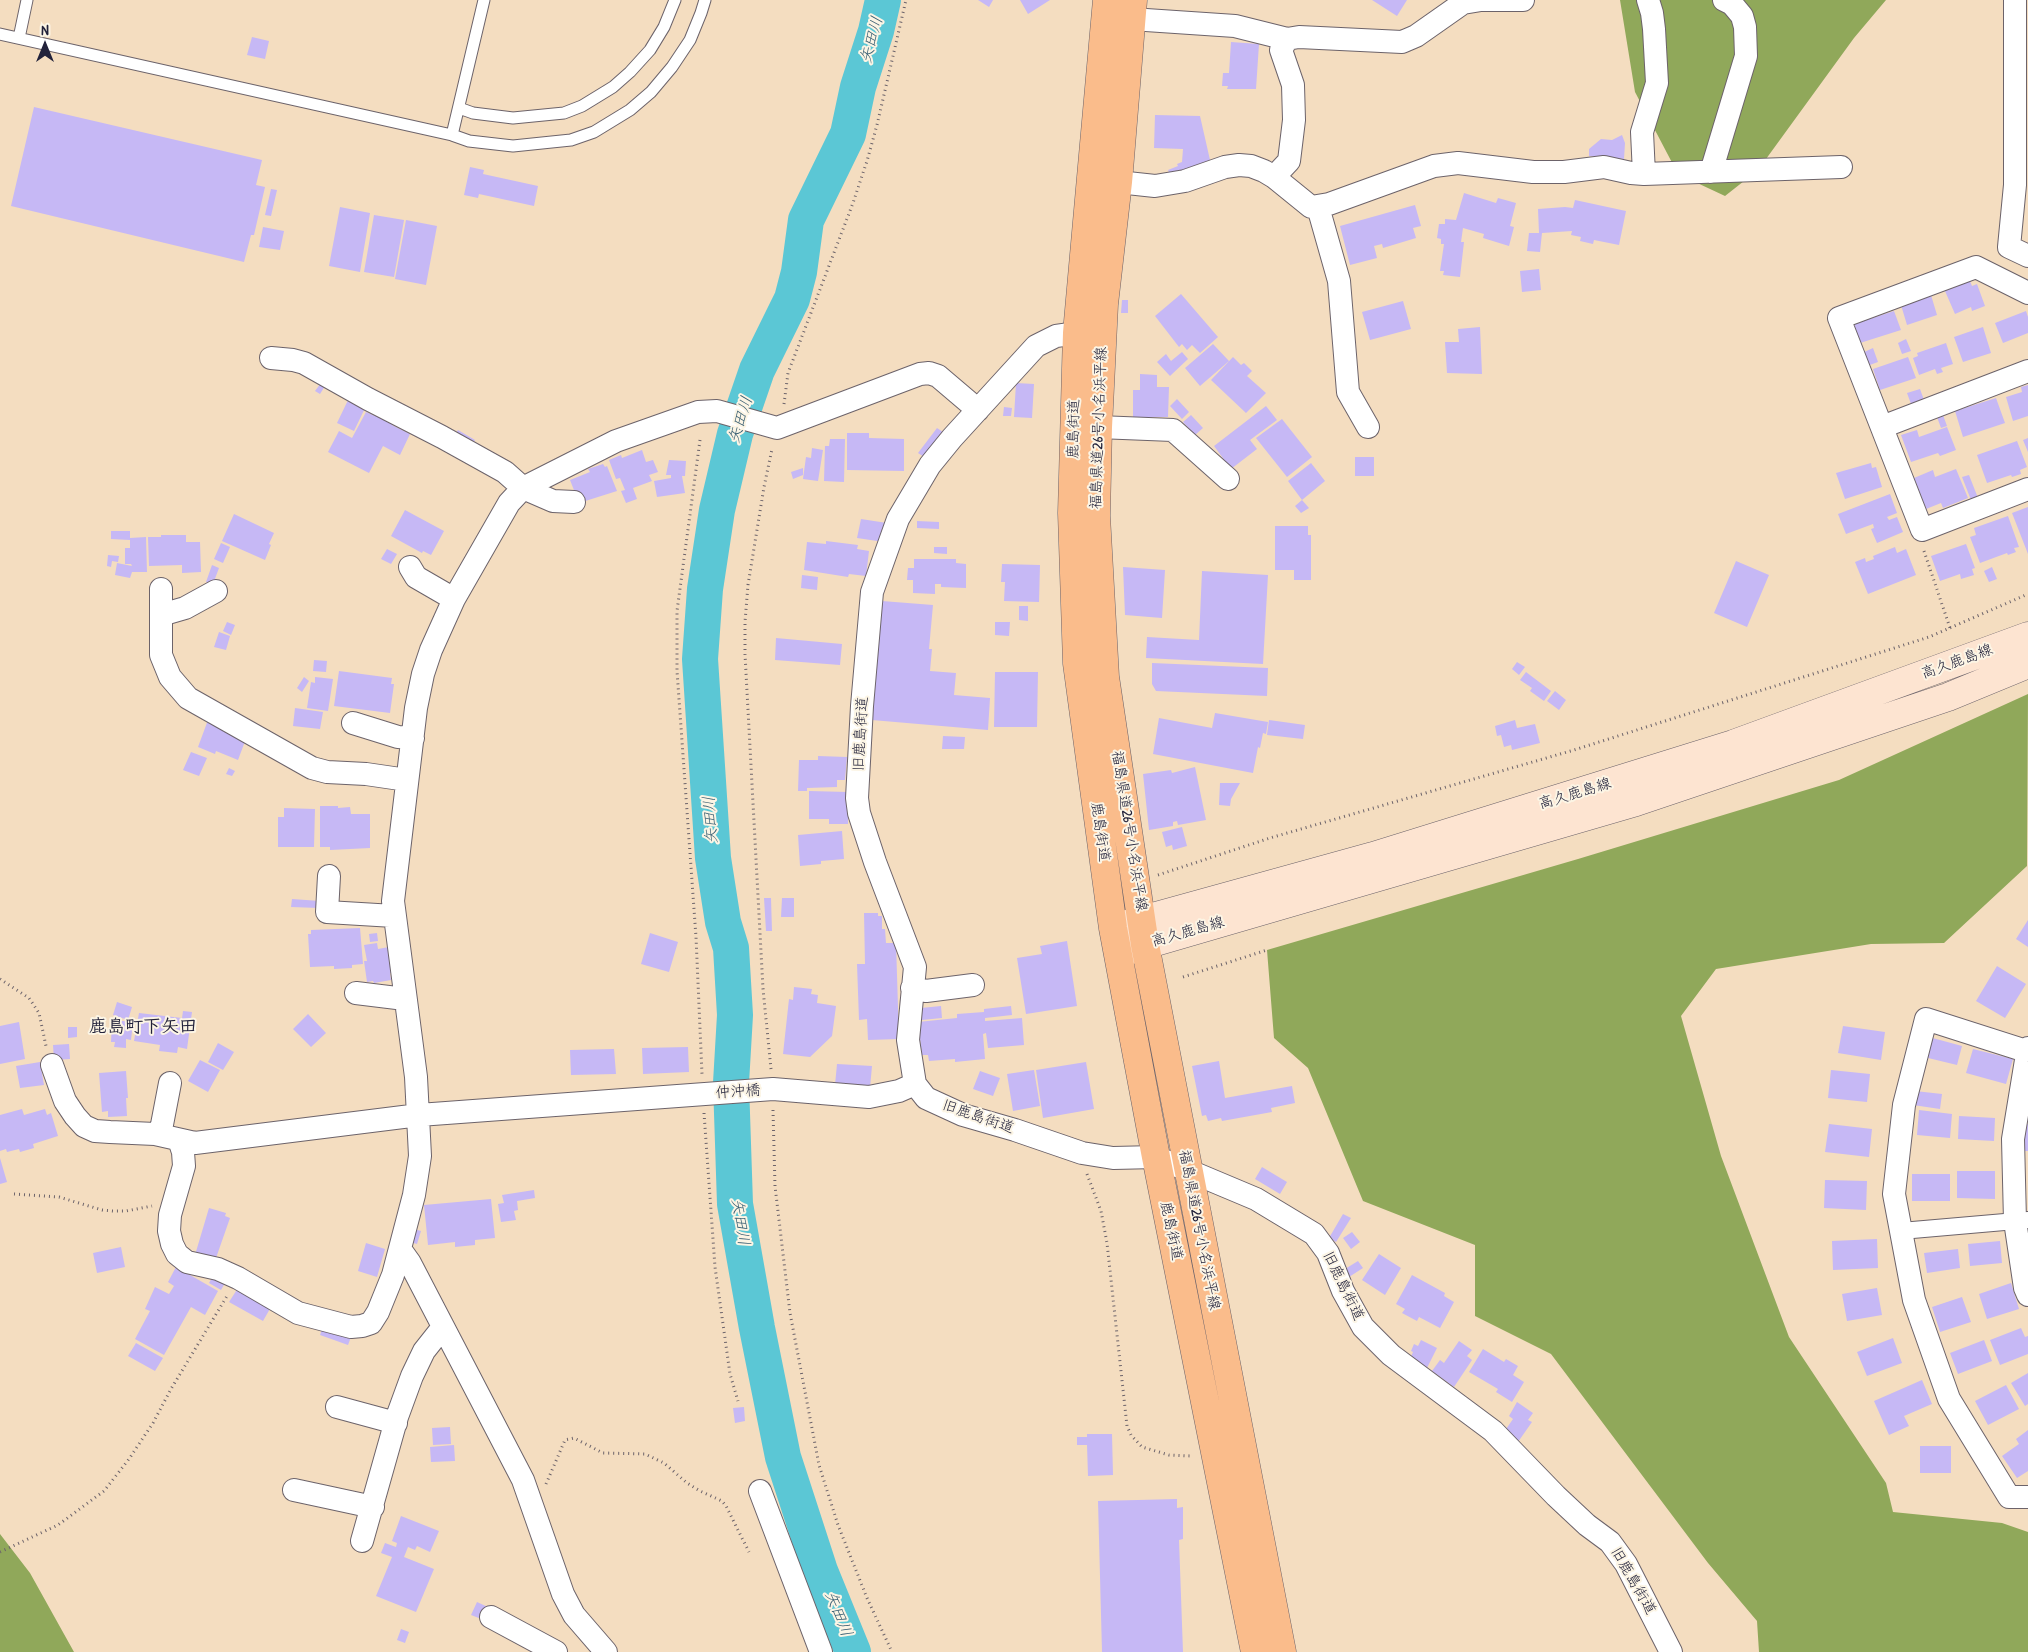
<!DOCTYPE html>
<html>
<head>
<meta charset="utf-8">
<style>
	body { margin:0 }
	#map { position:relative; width:2028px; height:1652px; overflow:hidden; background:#f4ddc0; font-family:"Patrick Hand",sans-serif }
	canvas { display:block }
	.north { position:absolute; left:20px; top:20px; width:50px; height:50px; -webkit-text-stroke:4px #fcf5e5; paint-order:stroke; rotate:0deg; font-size:14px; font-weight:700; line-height:20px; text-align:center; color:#22223b }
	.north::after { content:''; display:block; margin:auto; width:18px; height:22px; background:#22223b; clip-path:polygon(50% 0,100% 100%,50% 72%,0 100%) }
</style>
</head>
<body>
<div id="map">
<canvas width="2028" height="1652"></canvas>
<div class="north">N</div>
</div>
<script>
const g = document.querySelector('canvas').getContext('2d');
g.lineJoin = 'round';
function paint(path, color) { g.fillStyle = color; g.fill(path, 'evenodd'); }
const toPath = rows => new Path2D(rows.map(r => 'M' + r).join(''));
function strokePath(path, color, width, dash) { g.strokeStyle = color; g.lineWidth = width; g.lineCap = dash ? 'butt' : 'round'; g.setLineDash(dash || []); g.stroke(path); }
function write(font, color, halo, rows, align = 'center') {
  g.font = font + ' "Patrick Hand","Klee One",sans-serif'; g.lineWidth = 4; g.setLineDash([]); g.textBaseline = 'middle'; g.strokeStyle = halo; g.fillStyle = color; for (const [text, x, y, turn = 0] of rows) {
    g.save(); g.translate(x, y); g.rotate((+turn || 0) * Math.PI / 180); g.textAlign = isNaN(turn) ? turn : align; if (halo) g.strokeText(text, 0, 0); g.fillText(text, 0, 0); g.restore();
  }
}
const forest = toPath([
	[1620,0,1886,0,1854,38,1758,170,1725,196,1678,174,1635,92],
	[2028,694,2027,866,1944,943,1871,944,1716,969,1681,1016,1721,1156,1789,1337,1886,1483,1893,1512,2002,1523,2028,1532,2028,1652,1759,1652,1757,1621,1708,1563,1551,1354,1475,1316,1475,1245,1363,1201,1308,1068,1274,1038,1267,950,1578,859,1839,780],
	[0,1534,30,1573,74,1652,0,1652]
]);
const river = toPath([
	[853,1652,820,1571,783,1457,757,1328,735,1204,731,1083,735,1015,731,948,723,922,713,858,700,659,705,589,717,510,735,434,757,370,792,299,799,272,806,220,848,134,858,87,876,31,883,0]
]);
const building = toPath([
	[978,0,993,0,989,7],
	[1020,0,1050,0,1028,14],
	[1372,0,1407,0,1397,16],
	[252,37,269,41,265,59,247,55],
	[1231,42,1259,44,1256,89,1227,89,1228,86,1222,86,1223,73,1229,73],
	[34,107,262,160,256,185,265,187,254,235,251,235,244,262,11,206],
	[1155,115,1200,116,1210,160,1170,175,1168,170,1178,166,1177,164,1182,162,1183,149,1154,148],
	[1622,135,1625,143,1624,159,1589,156,1589,149,1601,139,1612,140],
	[470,167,484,170,483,174,538,186,534,206,479,194,478,198,464,195],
	[271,189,277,190,271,216,265,215],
	[1464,193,1496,203,1498,198,1516,203,1510,226,1514,227,1509,246,1483,238,1484,234,1463,228,1461,242,1464,242,1460,277,1443,275,1444,271,1440,271,1444,244,1441,244,1441,239,1437,238,1439,224,1445,224,1445,219,1456,220],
	[1575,200,1626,211,1619,245,1594,240,1593,244,1580,241,1581,237,1571,235,1572,231,1542,233,1540,252,1527,251,1529,233,1539,233,1538,209,1565,207,1573,208],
	[1415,205,1421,226,1413,228,1416,238,1383,248,1382,244,1374,246,1377,258,1350,265,1340,226],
	[340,207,370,213,360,272,329,266],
	[374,215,404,220,394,277,364,272],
	[406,220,437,226,426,285,395,279],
	[263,227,284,231,280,250,259,247],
	[1539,269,1541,290,1522,292,1520,271],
	[1970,281,1972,286,1977,284,1985,306,1972,311,1971,307,1955,314,1945,291],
	[1181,294,1218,337,1200,353,1192,345,1187,350,1182,344,1179,347,1155,316],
	[1931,295,1937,315,1907,325,1901,305],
	[1122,300,1128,300,1128,313,1121,313],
	[1403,301,1411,329,1370,340,1362,312],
	[1894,311,1901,330,1860,343,1854,324],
	[2026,311,2028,317,2028,333,2003,343,1995,323],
	[1480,327,1482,374,1447,373,1445,342,1459,342,1458,329],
	[1983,327,1991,353,1963,362,1954,337],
	[1906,339,1911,351,1902,354,1898,343],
	[1946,343,1953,364,1941,368,1943,372,1937,374,1935,369,1919,375,1913,358,1918,356,1917,353],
	[1213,344,1229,361,1200,386,1185,368],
	[1873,348,1878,362,1867,366,1862,353],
	[1182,352,1188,359,1170,376,1157,362,1166,354,1171,361],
	[1233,357,1241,365,1244,363,1252,371,1247,376,1266,393,1246,413,1211,380],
	[1908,357,1916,378,1880,390,1873,369],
	[1140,374,1157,375,1157,387,1169,387,1168,417,1133,417,1133,390,1140,390],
	[321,383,325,386,320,394,315,391],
	[1016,383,1034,384,1032,418,1014,417],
	[2028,385,2028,416,2013,421,2006,397,2022,392,2021,387],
	[1920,389,1924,400,1911,404,1907,393],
	[350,396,367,404,354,431,337,423],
	[1996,398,2005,423,1963,437,1955,411],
	[1177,399,1189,412,1182,419,1170,406],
	[1266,406,1277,420,1250,440,1257,449,1231,469,1214,446],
	[1004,407,1012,408,1011,416,1003,416],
	[366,412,375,416,376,413,394,422,392,425,410,434,400,455,383,446,369,473,328,452,339,431,352,438],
	[1191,415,1203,428,1195,435,1183,422],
	[1943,415,1947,426,1941,428,1937,417],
	[1282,419,1312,457,1287,477,1256,438],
	[1947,427,1956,450,1940,456,1938,453,1911,462,1901,435,1917,430,1919,437],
	[937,428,943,432,924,457,918,453],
	[458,430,475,440,472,445,454,436],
	[847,433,869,433,869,438,904,439,904,471,847,470],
	[2028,438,2028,452,2023,440],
	[830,439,845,439,844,482,824,481,825,446,829,446],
	[2017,441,2027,467,2020,470,2021,474,2012,477,2011,475,1987,483,1977,455],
	[812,448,823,450,818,481,803,479,806,457,811,458],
	[642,450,646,462,653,460,658,472,649,475,652,481,633,488,637,499,626,503,621,491,625,490,620,478,616,479,609,460,621,455,622,458],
	[1355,457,1374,457,1374,476,1355,476],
	[669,460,686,461,685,476,682,476,685,493,657,497,654,481,671,478,671,475,666,475],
	[1311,463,1325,481,1302,500,1288,481],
	[1871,463,1872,468,1876,467,1882,487,1845,499,1836,473],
	[603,464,605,467,607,466,617,491,579,503,570,480,590,472,588,469],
	[803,468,803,475,793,479,791,472],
	[1956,469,1968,498,1943,508,1941,503,1926,509,1914,478,1933,470,1935,477],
	[1969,475,1978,498,1971,500,1962,477],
	[1890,494,1897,513,1887,517,1889,520,1897,517,1903,532,1877,543,1871,529,1874,528,1873,524,1846,534,1838,514],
	[1302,500,1309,508,1301,513,1295,506],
	[2028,507,2028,554,2012,513],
	[405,510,444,531,431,555,423,551,422,553,391,536],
	[234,514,274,533,269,544,271,545,265,560,222,541],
	[2008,516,2019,547,2014,548,2016,552,2008,555,2007,553,1980,563,1970,537,1976,535,1974,528],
	[861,519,887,523,884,542,857,538],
	[917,521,939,522,939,529,917,528],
	[1275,526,1308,526,1308,535,1311,535,1311,580,1294,580,1294,570,1275,570],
	[111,531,130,531,130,538,146,537,147,572,132,572,130,578,115,575,117,563,132,566,131,564,125,564,125,548,130,548,130,540,111,539],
	[161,535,186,535,186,542,200,542,201,572,182,573,182,565,149,566,148,537,161,537],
	[826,541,858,545,857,549,869,551,866,576,849,574,848,577,804,570,807,542,826,544],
	[221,543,230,547,223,563,214,559],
	[1966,544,1975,568,1972,569,1974,575,1961,579,1960,574,1940,581,1931,556],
	[934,547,947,547,947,554,934,553],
	[1895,547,1897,553,1906,549,1916,575,1868,594,1855,562,1865,558,1866,562,1874,559,1873,556],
	[387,549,397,554,391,564,381,559],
	[108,555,119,556,118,562,112,561,111,567,107,566],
	[914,559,956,559,956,563,966,564,966,588,941,587,941,584,935,584,935,594,913,593,913,580,907,580,908,568,914,568],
	[1736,561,1769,575,1747,627,1714,613],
	[1002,564,1040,565,1039,602,1004,601,1005,582,1001,582],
	[212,565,219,568,213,584,206,582],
	[1123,567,1165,570,1162,618,1125,615],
	[1992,567,1997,579,1989,582,1984,571],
	[1202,571,1268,575,1263,664,1146,658,1147,637,1199,640],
	[802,575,818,577,817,590,801,588],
	[882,601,933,605,929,649,932,649,930,671,956,673,954,695,990,698,988,730,872,720],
	[1019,606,1028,606,1028,621,1019,620],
	[227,622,235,625,231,635,223,631],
	[995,622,1010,622,1009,636,995,635],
	[219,632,230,636,226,650,214,647],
	[776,638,842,644,840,665,775,660],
	[314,660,327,661,326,672,313,671],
	[1517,662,1525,667,1519,675,1512,669],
	[1152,663,1268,668,1267,696,1156,691,1152,684],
	[339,671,392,678,391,684,394,684,390,713,334,706],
	[995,672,1038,672,1037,727,994,727],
	[1526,672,1551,691,1544,701,1530,691,1532,688,1520,680],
	[304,677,309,681,302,692,297,688],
	[315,677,333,679,328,711,307,708,311,682,315,683],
	[1555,691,1566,700,1559,710,1547,701],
	[295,708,323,712,320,729,293,726],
	[1215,713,1268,722,1266,734,1263,733,1260,748,1258,747,1253,773,1153,754,1159,718,1212,728],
	[208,720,247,736,238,760,216,751,215,754,198,747],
	[1269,720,1305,725,1303,739,1267,735],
	[1515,720,1517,728,1535,724,1540,743,1512,750,1511,745,1504,747,1501,735,1497,736,1495,726],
	[943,736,965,737,964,749,942,749],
	[191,752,207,758,199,776,183,770],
	[818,756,847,757,845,780,837,780,837,787,807,788,807,791,798,791,799,760,818,760],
	[1195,767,1206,820,1178,825,1177,821,1173,822,1173,826,1149,830,1143,774,1171,770,1172,773],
	[229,768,235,771,232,776,226,774],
	[1220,783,1240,783,1231,799,1230,806,1219,805],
	[809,791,848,792,848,824,829,824,829,819,809,819],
	[320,806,338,806,338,808,350,807,351,814,370,814,370,848,330,850,330,847,320,847],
	[284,808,315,809,314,847,278,847,278,817,284,817],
	[1182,827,1187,846,1173,850,1172,845,1166,847,1162,832],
	[842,831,844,859,821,861,821,864,800,866,798,835],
	[764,898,771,898,772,931,766,931],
	[782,898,794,898,794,917,781,917],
	[292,899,320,901,319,908,291,907],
	[864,913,878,913,878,916,882,916,882,929,885,929,886,943,896,943,899,1039,868,1040,867,1019,859,1020,857,964,865,964],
	[2028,920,2028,947,2016,939],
	[360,928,363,964,352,965,352,968,334,969,334,966,310,967,308,934,311,934,311,930],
	[377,933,378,941,370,942,369,934],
	[650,933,678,942,669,972,641,964],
	[1067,941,1077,1006,1026,1014,1017,958,1042,954,1040,946],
	[377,943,378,949,389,947,393,973,390,973,391,980,374,983,373,981,367,982,364,961,367,961,364,945],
	[1997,966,2026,984,2005,1018,1976,1001],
	[794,987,812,989,811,994,818,995,817,1003,836,1006,832,1036,810,1057,783,1054,789,999,793,1000],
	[117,1002,132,1007,128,1020,113,1015],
	[941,1006,942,1018,922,1020,921,1008],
	[1011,1006,1012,1015,985,1018,985,1021,1022,1018,1024,1045,988,1048,986,1033,983,1034,985,1059,955,1062,955,1059,929,1061,928,1055,922,1055,918,1022,957,1018,957,1014,984,1012,984,1009],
	[183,1011,192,1012,187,1049,178,1047,177,1053,159,1051,160,1045,134,1041,139,1013,182,1018],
	[308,1014,326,1033,311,1047,293,1029],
	[112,1020,133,1022,131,1040,126,1039,126,1048,114,1047,115,1042,111,1042],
	[19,1022,25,1059,0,1064,0,1026],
	[1843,1026,1885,1032,1881,1060,1838,1053],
	[68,1027,77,1027,77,1037,68,1038],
	[1929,1037,1962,1046,1957,1065,1924,1057],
	[218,1043,234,1052,223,1070,208,1062],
	[69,1044,70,1059,54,1060,53,1045],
	[688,1047,689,1072,643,1074,642,1048],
	[614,1049,616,1074,571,1075,570,1050],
	[1973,1049,2013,1059,2006,1084,1966,1073],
	[200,1060,220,1070,208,1092,188,1081],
	[1219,1061,1225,1098,1292,1086,1295,1103,1271,1108,1272,1112,1222,1121,1221,1118,1208,1121,1206,1115,1202,1116,1192,1066],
	[40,1062,44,1085,20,1088,16,1066],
	[1086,1062,1094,1109,1043,1118,1036,1070],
	[837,1064,872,1066,870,1088,835,1085],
	[1034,1070,1040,1106,1013,1111,1007,1074],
	[1831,1070,1870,1074,1867,1102,1828,1098],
	[126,1071,128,1098,126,1098,127,1116,108,1117,108,1111,102,1112,99,1073],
	[980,1071,1000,1078,993,1096,973,1089],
	[1915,1091,1942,1094,1940,1109,1913,1105],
	[22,1109,24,1115,45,1109,47,1115,51,1113,58,1136,33,1144,34,1148,20,1152,19,1149,7,1152,6,1149,0,1151,0,1115],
	[1919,1110,1952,1114,1950,1138,1917,1135],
	[1959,1116,1995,1118,1994,1141,1958,1139],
	[1829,1124,1872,1129,1869,1157,1825,1152],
	[2021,1124,2028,1124,2028,1151,2020,1151],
	[0,1158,7,1182,0,1184],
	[1262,1167,1287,1182,1280,1194,1255,1179],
	[1957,1171,1995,1171,1995,1199,1957,1198],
	[1912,1174,1950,1174,1950,1201,1912,1201],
	[1825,1180,1867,1181,1866,1210,1824,1208],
	[534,1190,535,1198,517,1201,518,1210,514,1211,516,1220,501,1222,498,1204,504,1203,502,1195],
	[491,1199,495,1238,475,1240,475,1245,455,1247,455,1242,428,1245,424,1205],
	[209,1208,226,1213,225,1216,230,1218,216,1258,195,1255],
	[1343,1214,1351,1218,1336,1242,1329,1238],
	[414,1229,421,1231,417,1244,410,1242],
	[1352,1232,1360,1242,1351,1249,1343,1238],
	[1877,1239,1878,1268,1833,1270,1832,1241],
	[2000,1241,2002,1263,1970,1266,1968,1244],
	[366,1243,385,1249,377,1277,358,1271],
	[121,1247,125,1267,97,1273,93,1253],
	[1958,1249,1960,1268,1927,1273,1924,1253],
	[1379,1254,1401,1268,1385,1295,1362,1280],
	[1358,1261,1363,1268,1349,1277,1345,1269],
	[176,1267,218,1291,205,1315,191,1307,164,1355,135,1339,150,1311,145,1309,155,1287,169,1294,174,1286,168,1282],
	[1412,1275,1445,1293,1444,1296,1454,1302,1440,1328,1419,1317,1417,1321,1402,1313,1405,1309,1396,1304],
	[213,1276,225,1283,221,1290,209,1283],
	[2011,1283,2019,1309,1987,1319,1979,1294],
	[238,1288,271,1307,263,1321,229,1302],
	[1877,1288,1882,1315,1847,1321,1842,1294],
	[1962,1297,1971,1322,1940,1332,1932,1307],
	[323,1327,351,1337,348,1345,320,1335],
	[2021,1328,2025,1337,2028,1336,2028,1354,2000,1365,1990,1340],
	[1893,1338,1902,1363,1867,1376,1857,1352],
	[1421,1340,1437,1348,1427,1368,1410,1359,1413,1352,1411,1351,1414,1344,1418,1346],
	[1984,1340,1992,1361,1958,1374,1950,1353],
	[1459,1341,1472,1350,1467,1356,1472,1360,1454,1387,1432,1371,1440,1360,1444,1363],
	[136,1343,163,1358,155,1371,128,1356],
	[1483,1349,1504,1362,1506,1359,1518,1366,1513,1375,1524,1382,1512,1402,1496,1392,1498,1389,1469,1372],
	[2028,1373,2028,1404,2025,1406,2011,1383],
	[1922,1380,1932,1404,1904,1416,1909,1426,1889,1435,1874,1401],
	[2006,1385,2019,1409,1988,1425,1975,1401],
	[1517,1402,1533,1413,1528,1420,1532,1422,1518,1442,1504,1432,1513,1419,1509,1416],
	[744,1407,745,1421,735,1423,733,1408],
	[450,1427,451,1444,433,1445,432,1428],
	[2028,1430,2028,1471,2017,1478,2002,1456,2019,1444,2016,1439],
	[1087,1434,1112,1434,1113,1475,1088,1476,1087,1445,1077,1445,1077,1437,1087,1437],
	[454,1445,455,1461,431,1462,430,1447],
	[1920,1446,1951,1446,1951,1473,1920,1473],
	[1177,1499,1177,1508,1183,1507,1183,1539,1179,1540,1183,1652,1102,1652,1098,1501],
	[401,1516,439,1531,430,1552,417,1546,415,1550,408,1547,404,1557,434,1569,416,1612,376,1596,392,1557,381,1553,385,1543,396,1547,397,1543,392,1541],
	[477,1602,490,1608,484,1620,471,1615],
	[401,1629,409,1632,405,1643,397,1640]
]);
const path = toPath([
	[784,404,788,373,853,203,867,161,877,125,906,0],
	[700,440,677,611,677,671,696,937,702,1074],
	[1924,551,1950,628],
	[1158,875,1270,838,1574,750,1929,637,2028,594],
	[1183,977,1267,950],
	[0,979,29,998,39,1013,46,1046],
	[771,1069,763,989,745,654,745,622,748,585,764,487,772,449],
	[773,1110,775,1186,790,1313,819,1465,838,1525,867,1598,892,1652],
	[704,1113,715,1267,730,1374,738,1401],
	[1087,1174,1101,1211,1107,1243,1127,1426,1131,1435,1142,1447,1169,1455,1192,1456],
	[14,1194,59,1197,102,1210,113,1211,126,1211,152,1206],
	[546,1484,565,1440,574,1438,603,1453,645,1454,664,1463,687,1483,700,1491,722,1501,726,1506,749,1552],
	[0,1552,58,1525,104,1491,129,1459,153,1423,171,1389,227,1296]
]);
const service = toPath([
	[0,34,452,135,469,141,513,146,571,140,594,132,630,110,651,92,672,67,690,40,701,13,705,0],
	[19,38,27,0],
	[459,108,473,113,513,118,564,113,582,106,613,87,630,72,650,50,664,27,675,0],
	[452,135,484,0]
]);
const pedestrian = toPath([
	[1901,1231,2028,1220]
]);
const minor = toPath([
	[1483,0,1523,0],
	[2015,0,2015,185,2009,247,2028,256],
	[1131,19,1235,26,1287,39],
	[1711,172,1746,56,1745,27,1742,16,1732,4,1724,0],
	[1644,174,1642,132,1657,83,1654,29,1652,13,1648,0],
	[1274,177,1289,161,1294,120,1293,85,1281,50,1287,39,1299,37,1402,42,1416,36,1463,3,1481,0],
	[1118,182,1155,186,1185,181,1225,167,1239,165,1251,166,1264,171,1274,177,1311,207,1329,204,1434,166,1458,163,1533,172,1564,172,1604,167,1631,173,1644,174,1841,167],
	[1318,207,1339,281,1348,392,1368,427],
	[2028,293,1976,267,1839,318,1922,530,2028,489],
	[1077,333,1056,336,1036,346,952,438,930,465,898,519,872,592,862,706,857,798,859,813,875,862,915,967,908,1040,915,1084,926,1098,963,1115,1015,1130,1082,1153,1113,1158,1156,1157,1256,1199,1314,1234,1328,1253,1343,1291,1363,1327,1391,1355,1493,1431,1556,1496,1587,1525,1610,1542,1626,1564,1671,1652],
	[271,358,293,360,304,363,368,399,442,437,505,472,523,488,553,501,574,502],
	[1098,427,1173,430,1228,479],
	[1882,427,2028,371],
	[410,567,416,577,454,599],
	[161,589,161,655,170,677,188,698,312,768,327,772,366,774,407,780],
	[161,615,185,608,216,591],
	[353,723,398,737,413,738],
	[329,876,327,912,394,916],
	[912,988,926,991,973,985],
	[356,993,405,999],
	[2028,1048,2013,1139,2015,1221,2025,1288,2028,1295],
	[2026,1051,1926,1019,1904,1105,1894,1194,1914,1300,1949,1399,2009,1497,2028,1497],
	[52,1065,65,1101,75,1116,84,1126,95,1131,110,1132,155,1134,195,1143,419,1115,773,1089,869,1097,899,1091,915,1084],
	[160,1135,170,1083],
	[179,1140,183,1152,184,1166,170,1215,169,1231,172,1244,177,1254,187,1262,218,1269,238,1278,298,1313,351,1327,362,1326,371,1323,378,1312,393,1275,414,1195,420,1156,416,1077,393,901,416,708,423,674,431,650,454,599,509,503,523,488,616,441,698,412,717,411,777,428,920,374,929,373,938,376,978,410],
	[400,1249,410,1263,523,1480,563,1594,574,1615,606,1652],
	[337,1407,396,1423],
	[294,1490,373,1507],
	[760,1491,821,1652],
	[362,1541,397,1417,412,1376,424,1351,443,1327],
	[491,1617,556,1652]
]);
const secondary = toPath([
	[1120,926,1373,856,1733,744,2028,636],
	[1122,953,1145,945,1636,802,1948,697,2028,664]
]);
const primary = toPath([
	[1107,0,1077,333,1072,513,1077,663,1113,928,1156,1157,1255,1652],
	[1133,0,1118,182,1104,304,1098,427,1096,516,1105,677,1145,945,1282,1652]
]);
const streetNames = [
	["福島県道26号小名浜平線",1099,428,-88],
	["鹿島街道",1074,429,-89],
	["高久鹿島線",1957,662,-20],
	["旧鹿島街道",861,734,-87],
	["高久鹿島線",1575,794,-17],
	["福島県道26号小名浜平線",1129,831,81],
	["鹿島街道",1100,832,82],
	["高久鹿島線",1188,932,-16],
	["仲沖橋",738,1092,-4],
	["旧鹿島街道",978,1117,19],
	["福島県道26号小名浜平線",1199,1230,79],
	["鹿島街道",1171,1231,78],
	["旧鹿島街道",1343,1286,64],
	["旧鹿島街道",1633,1581,60]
];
const waterNames = [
	["矢田川",872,40,-75],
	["矢田川",741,420,-73],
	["矢田川",711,820,-94],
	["矢田川",740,1222,81],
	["矢田川",838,1614,68]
];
const quarterNames = [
	["鹿島町下矢田",143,1027]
];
paint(forest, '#90a85a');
strokePath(river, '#5bc7d5', 36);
paint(building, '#c6b8f5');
strokePath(service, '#6c636a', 13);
strokePath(pedestrian, '#6c636a', 18);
strokePath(minor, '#6c636a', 24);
strokePath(secondary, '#6c636a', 29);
strokePath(primary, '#6c636a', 29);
strokePath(path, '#6c636a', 3, [1, 4]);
strokePath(service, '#fff', 11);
strokePath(pedestrian, '#fff', 16);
strokePath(minor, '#fff', 22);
strokePath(secondary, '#fde4d1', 28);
strokePath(primary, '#fabc8b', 28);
write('15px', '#22223b', '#fcf5e5', streetNames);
write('italic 16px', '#365c71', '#fcf5e5', waterNames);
write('bold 18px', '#22223b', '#fcf5e5', quarterNames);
</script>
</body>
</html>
